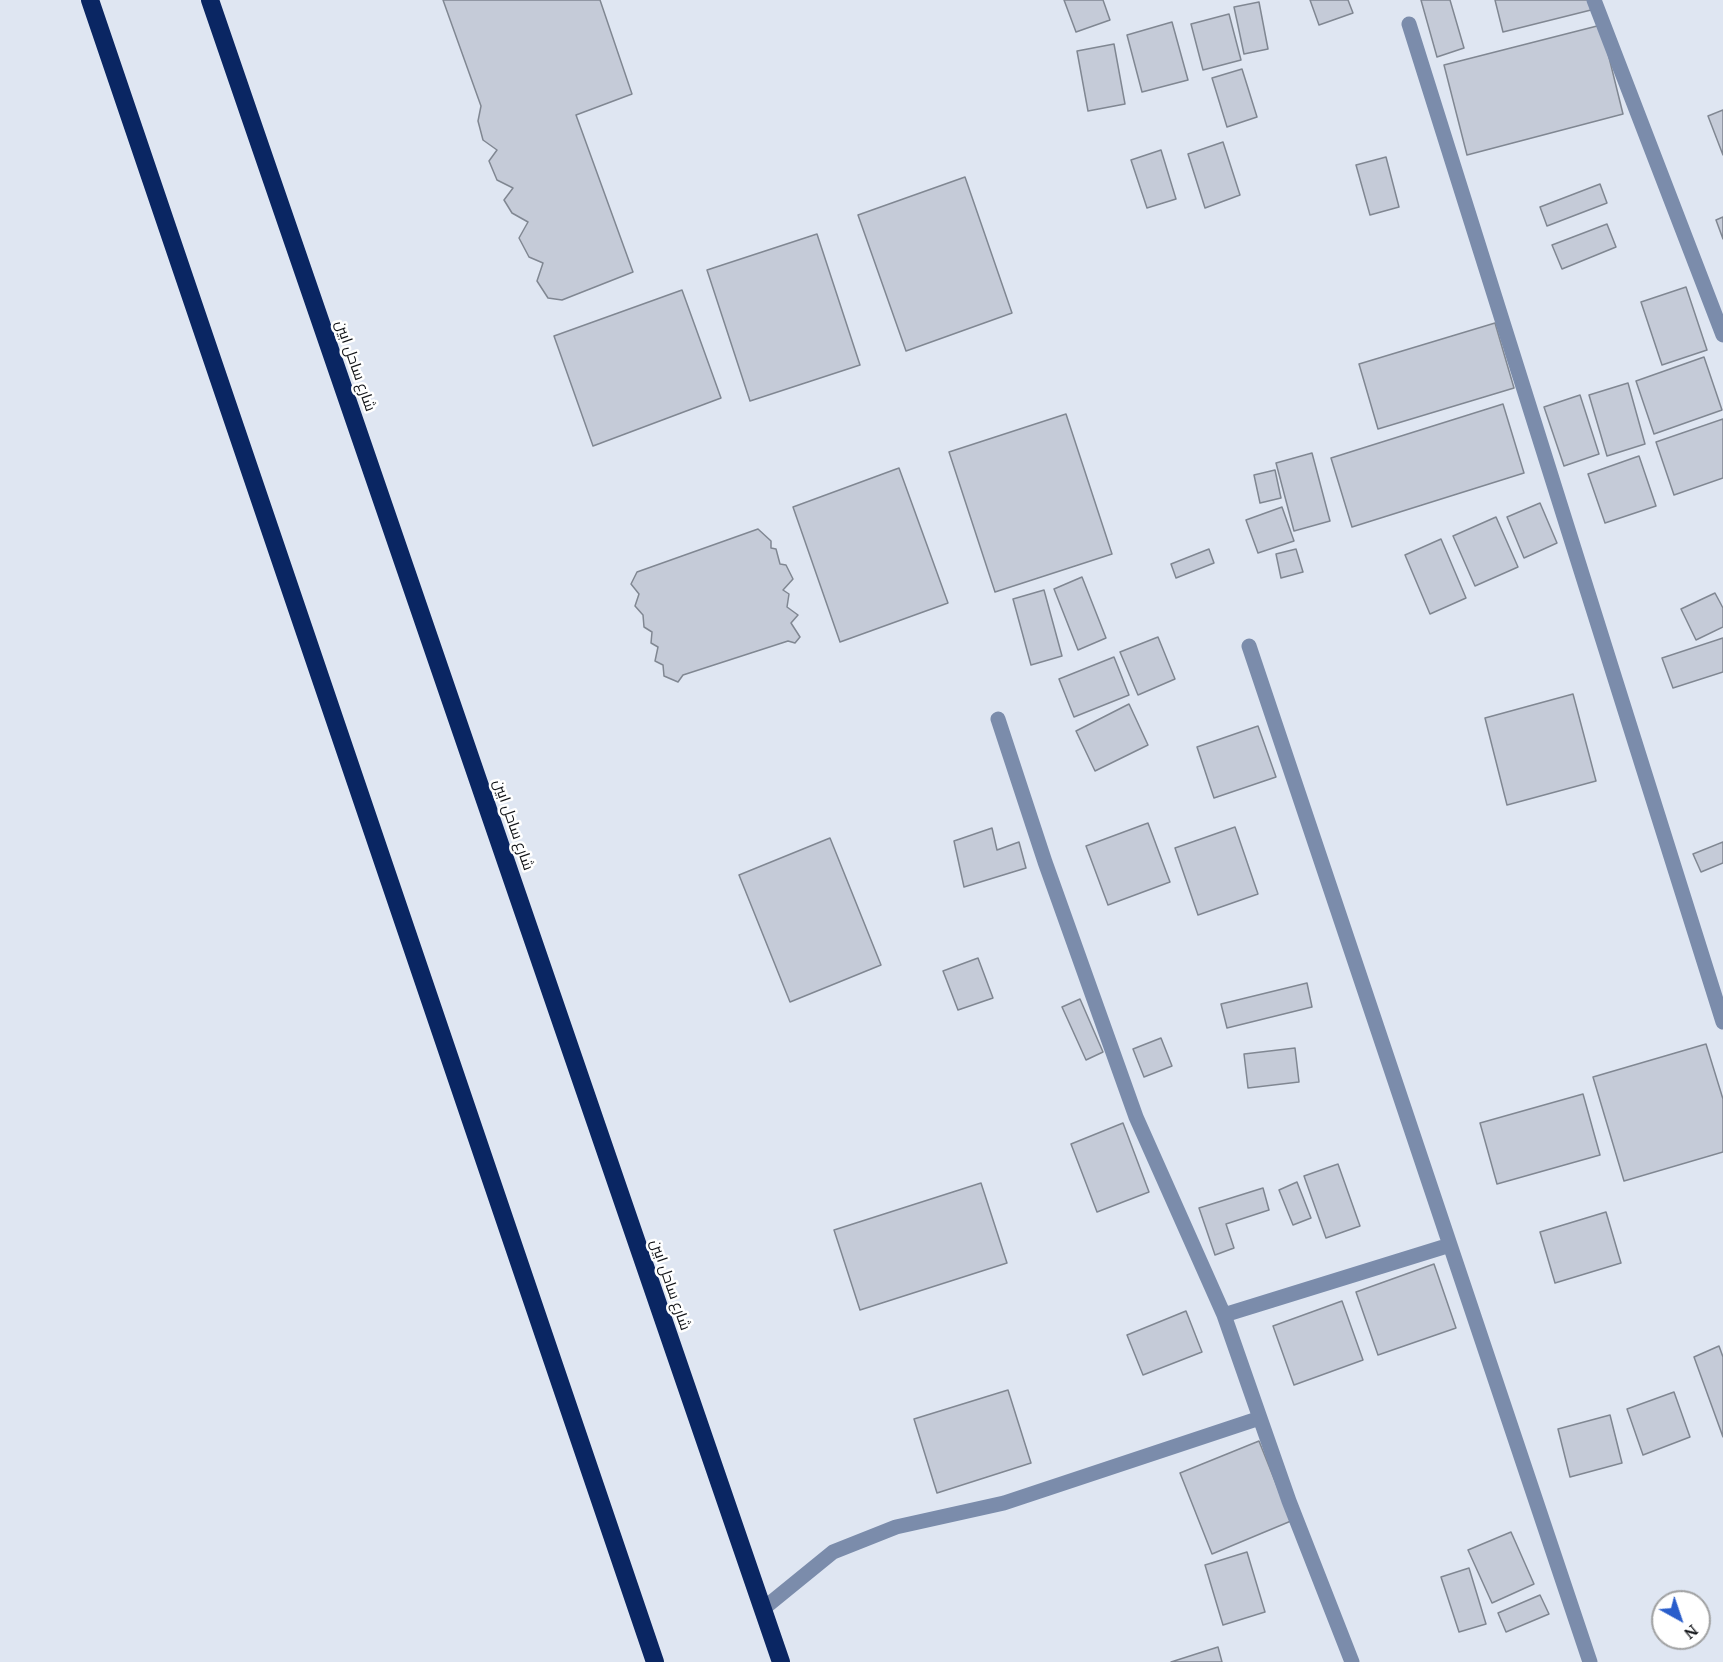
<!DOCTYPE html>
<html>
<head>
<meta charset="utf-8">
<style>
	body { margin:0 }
	#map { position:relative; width:1723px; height:1662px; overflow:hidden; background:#dfe6f2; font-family:"PT Serif",serif }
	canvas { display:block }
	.north { position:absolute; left:1651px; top:1590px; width:60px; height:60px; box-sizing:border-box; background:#fff; border:2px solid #a0a1a2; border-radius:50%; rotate:140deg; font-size:16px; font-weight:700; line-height:24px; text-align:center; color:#111317 }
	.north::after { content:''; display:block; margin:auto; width:21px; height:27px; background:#295dcb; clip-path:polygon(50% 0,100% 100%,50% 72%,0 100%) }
</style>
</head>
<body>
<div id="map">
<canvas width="1723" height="1662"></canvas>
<div class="north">N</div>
</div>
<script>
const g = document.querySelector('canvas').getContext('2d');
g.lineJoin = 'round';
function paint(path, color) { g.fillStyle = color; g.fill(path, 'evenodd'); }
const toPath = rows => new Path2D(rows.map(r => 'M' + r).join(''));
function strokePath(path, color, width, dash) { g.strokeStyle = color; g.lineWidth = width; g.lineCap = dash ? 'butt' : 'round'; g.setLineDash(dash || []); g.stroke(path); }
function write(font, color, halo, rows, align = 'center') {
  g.font = font + ' "PT Serif",Cairo,serif'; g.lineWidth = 5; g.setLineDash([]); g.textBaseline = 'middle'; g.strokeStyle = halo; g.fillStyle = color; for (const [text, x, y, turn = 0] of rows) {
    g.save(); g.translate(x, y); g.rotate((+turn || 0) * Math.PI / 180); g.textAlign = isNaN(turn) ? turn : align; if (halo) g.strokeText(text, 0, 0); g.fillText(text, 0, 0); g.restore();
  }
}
const building = toPath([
	[443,0,600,0,632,94,576,115,633,272,562,300,548,298,537,281,543,263,529,257,519,238,528,222,512,213,504,200,513,188,497,180,489,161,497,150,483,140,478,121,481,106,443,0],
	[1064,0,1103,0,1110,20,1076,32,1064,0],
	[1310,0,1348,0,1353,13,1319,25,1310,0],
	[1421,0,1450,0,1464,48,1437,57,1421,0],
	[1495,0,1588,0,1591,10,1503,32,1495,0],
	[1259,2,1268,49,1244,54,1234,7,1259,2],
	[1229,14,1241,60,1203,70,1191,24,1229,14],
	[1172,22,1188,80,1142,92,1127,35,1172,22],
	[1601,25,1623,114,1467,155,1444,65,1601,25],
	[1114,44,1125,104,1088,111,1077,51,1114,44],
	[1242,69,1257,117,1227,127,1212,78,1242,69],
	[1723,110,1723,155,1708,116,1723,110],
	[1223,142,1240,195,1205,208,1188,154,1223,142],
	[1161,150,1176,199,1147,208,1131,160,1161,150],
	[1386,157,1399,207,1370,215,1356,165,1386,157],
	[965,177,1012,313,906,351,858,215,965,177],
	[1600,184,1607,203,1547,226,1540,207,1600,184],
	[1723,217,1723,239,1716,220,1723,217],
	[1607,224,1616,247,1562,269,1552,245,1607,224],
	[817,234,860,365,750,401,707,270,817,234],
	[1686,287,1707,350,1662,365,1641,302,1686,287],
	[682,290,721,398,593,446,554,336,682,290],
	[1495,323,1514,388,1378,429,1359,364,1495,323],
	[1704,357,1722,410,1654,434,1636,381,1704,357],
	[1628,383,1645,444,1607,456,1589,395,1628,383],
	[1580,395,1599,454,1564,466,1544,407,1580,395],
	[1503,404,1524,473,1352,527,1331,458,1503,404],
	[1066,414,1112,554,995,592,949,452,1066,414],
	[1723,419,1723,478,1674,495,1656,442,1723,419],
	[1312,453,1330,521,1294,531,1276,463,1312,453],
	[1639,456,1656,506,1605,523,1588,474,1639,456],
	[899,468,948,603,840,642,793,507,899,468],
	[1275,470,1281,498,1260,503,1254,475,1275,470],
	[1540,503,1557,543,1524,558,1507,517,1540,503],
	[1282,507,1294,541,1258,553,1246,520,1282,507],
	[1496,517,1518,567,1475,586,1453,536,1496,517],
	[758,529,771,541,771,548,776,549,780,564,786,565,793,579,783,590,789,594,787,607,798,615,791,623,800,637,795,643,788,641,683,675,678,682,664,676,663,665,655,661,658,647,651,643,652,632,644,627,643,615,635,606,639,594,631,584,637,572,758,529],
	[1441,539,1466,598,1430,614,1405,555,1441,539],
	[1209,549,1214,563,1176,578,1171,564,1209,549],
	[1296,549,1303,572,1281,578,1276,554,1296,549],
	[1082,577,1106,638,1078,650,1054,589,1082,577],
	[1044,590,1062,656,1031,665,1013,599,1044,590],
	[1715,593,1723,608,1723,627,1696,640,1681,609,1715,593],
	[1158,637,1175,679,1138,695,1120,652,1158,637],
	[1723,638,1723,672,1673,688,1662,658,1723,638],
	[1114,657,1129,695,1074,717,1059,679,1114,657],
	[1573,694,1596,781,1507,805,1485,718,1573,694],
	[1129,704,1148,745,1095,771,1076,731,1129,704],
	[1258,726,1276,777,1214,798,1197,747,1258,726],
	[1148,823,1170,882,1108,905,1086,846,1148,823],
	[1235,827,1258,894,1198,915,1175,848,1235,827],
	[992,828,997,850,1019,842,1026,868,964,887,954,841,992,828],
	[830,838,881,965,790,1002,739,875,830,838],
	[1723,842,1723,863,1701,872,1693,854,1723,842],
	[978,958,993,998,958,1010,943,971,978,958],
	[1307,983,1312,1007,1227,1028,1221,1004,1307,983],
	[1080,999,1103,1052,1086,1060,1062,1007,1080,999],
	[1161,1038,1172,1066,1144,1077,1133,1049,1161,1038],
	[1706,1044,1723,1099,1723,1152,1624,1181,1593,1077,1706,1044],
	[1295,1048,1299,1082,1248,1088,1244,1054,1295,1048],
	[1583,1094,1600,1155,1497,1184,1480,1123,1583,1094],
	[1123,1123,1149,1192,1097,1212,1071,1144,1123,1123],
	[1338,1164,1360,1226,1326,1238,1304,1176,1338,1164],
	[1297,1182,1311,1218,1293,1225,1279,1190,1297,1182],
	[981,1183,1007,1263,860,1310,834,1230,981,1183],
	[1263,1188,1269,1210,1226,1224,1234,1248,1215,1255,1199,1208,1263,1188],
	[1606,1212,1621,1263,1555,1283,1540,1232,1606,1212],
	[1434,1264,1456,1328,1378,1355,1356,1292,1434,1264],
	[1342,1301,1363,1360,1294,1385,1273,1326,1342,1301],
	[1186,1311,1202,1352,1143,1375,1127,1335,1186,1311],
	[1719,1346,1723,1357,1723,1437,1694,1357,1719,1346],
	[1008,1390,1031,1463,937,1493,914,1419,1008,1390],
	[1674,1392,1690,1437,1643,1455,1627,1409,1674,1392],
	[1610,1415,1622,1463,1570,1477,1558,1429,1610,1415],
	[1259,1441,1291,1521,1212,1554,1180,1473,1259,1441],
	[1511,1532,1534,1584,1492,1603,1468,1550,1511,1532],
	[1247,1552,1265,1612,1223,1625,1205,1565,1247,1552],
	[1469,1568,1486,1624,1459,1632,1441,1577,1469,1568],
	[1540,1595,1549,1614,1506,1632,1498,1613,1540,1595],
	[1218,1647,1222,1662,1171,1662,1218,1647]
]);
const minor = toPath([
	[1594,0,1723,335],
	[1409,24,1723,1022],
	[1249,646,1590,1662],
	[998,719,1045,862,1136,1117,1224,1315,1289,1501,1352,1662],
	[1224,1315,1450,1245],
	[763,1609,833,1552,896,1527,1004,1503,1260,1418]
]);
const highway = toPath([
	[90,0,655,1662],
	[210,0,781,1662]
]);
const streetNames = [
	["شارع ساحل ابين",355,366,71],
	["شارع ساحل ابين",513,825,71],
	["شارع ساحل ابين",670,1285,71]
];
paint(building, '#c5cbd8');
strokePath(building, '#808792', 1.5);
strokePath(minor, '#7b8cab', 15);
strokePath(highway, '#0a2663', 18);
write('15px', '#111317', '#fff', streetNames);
</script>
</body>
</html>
